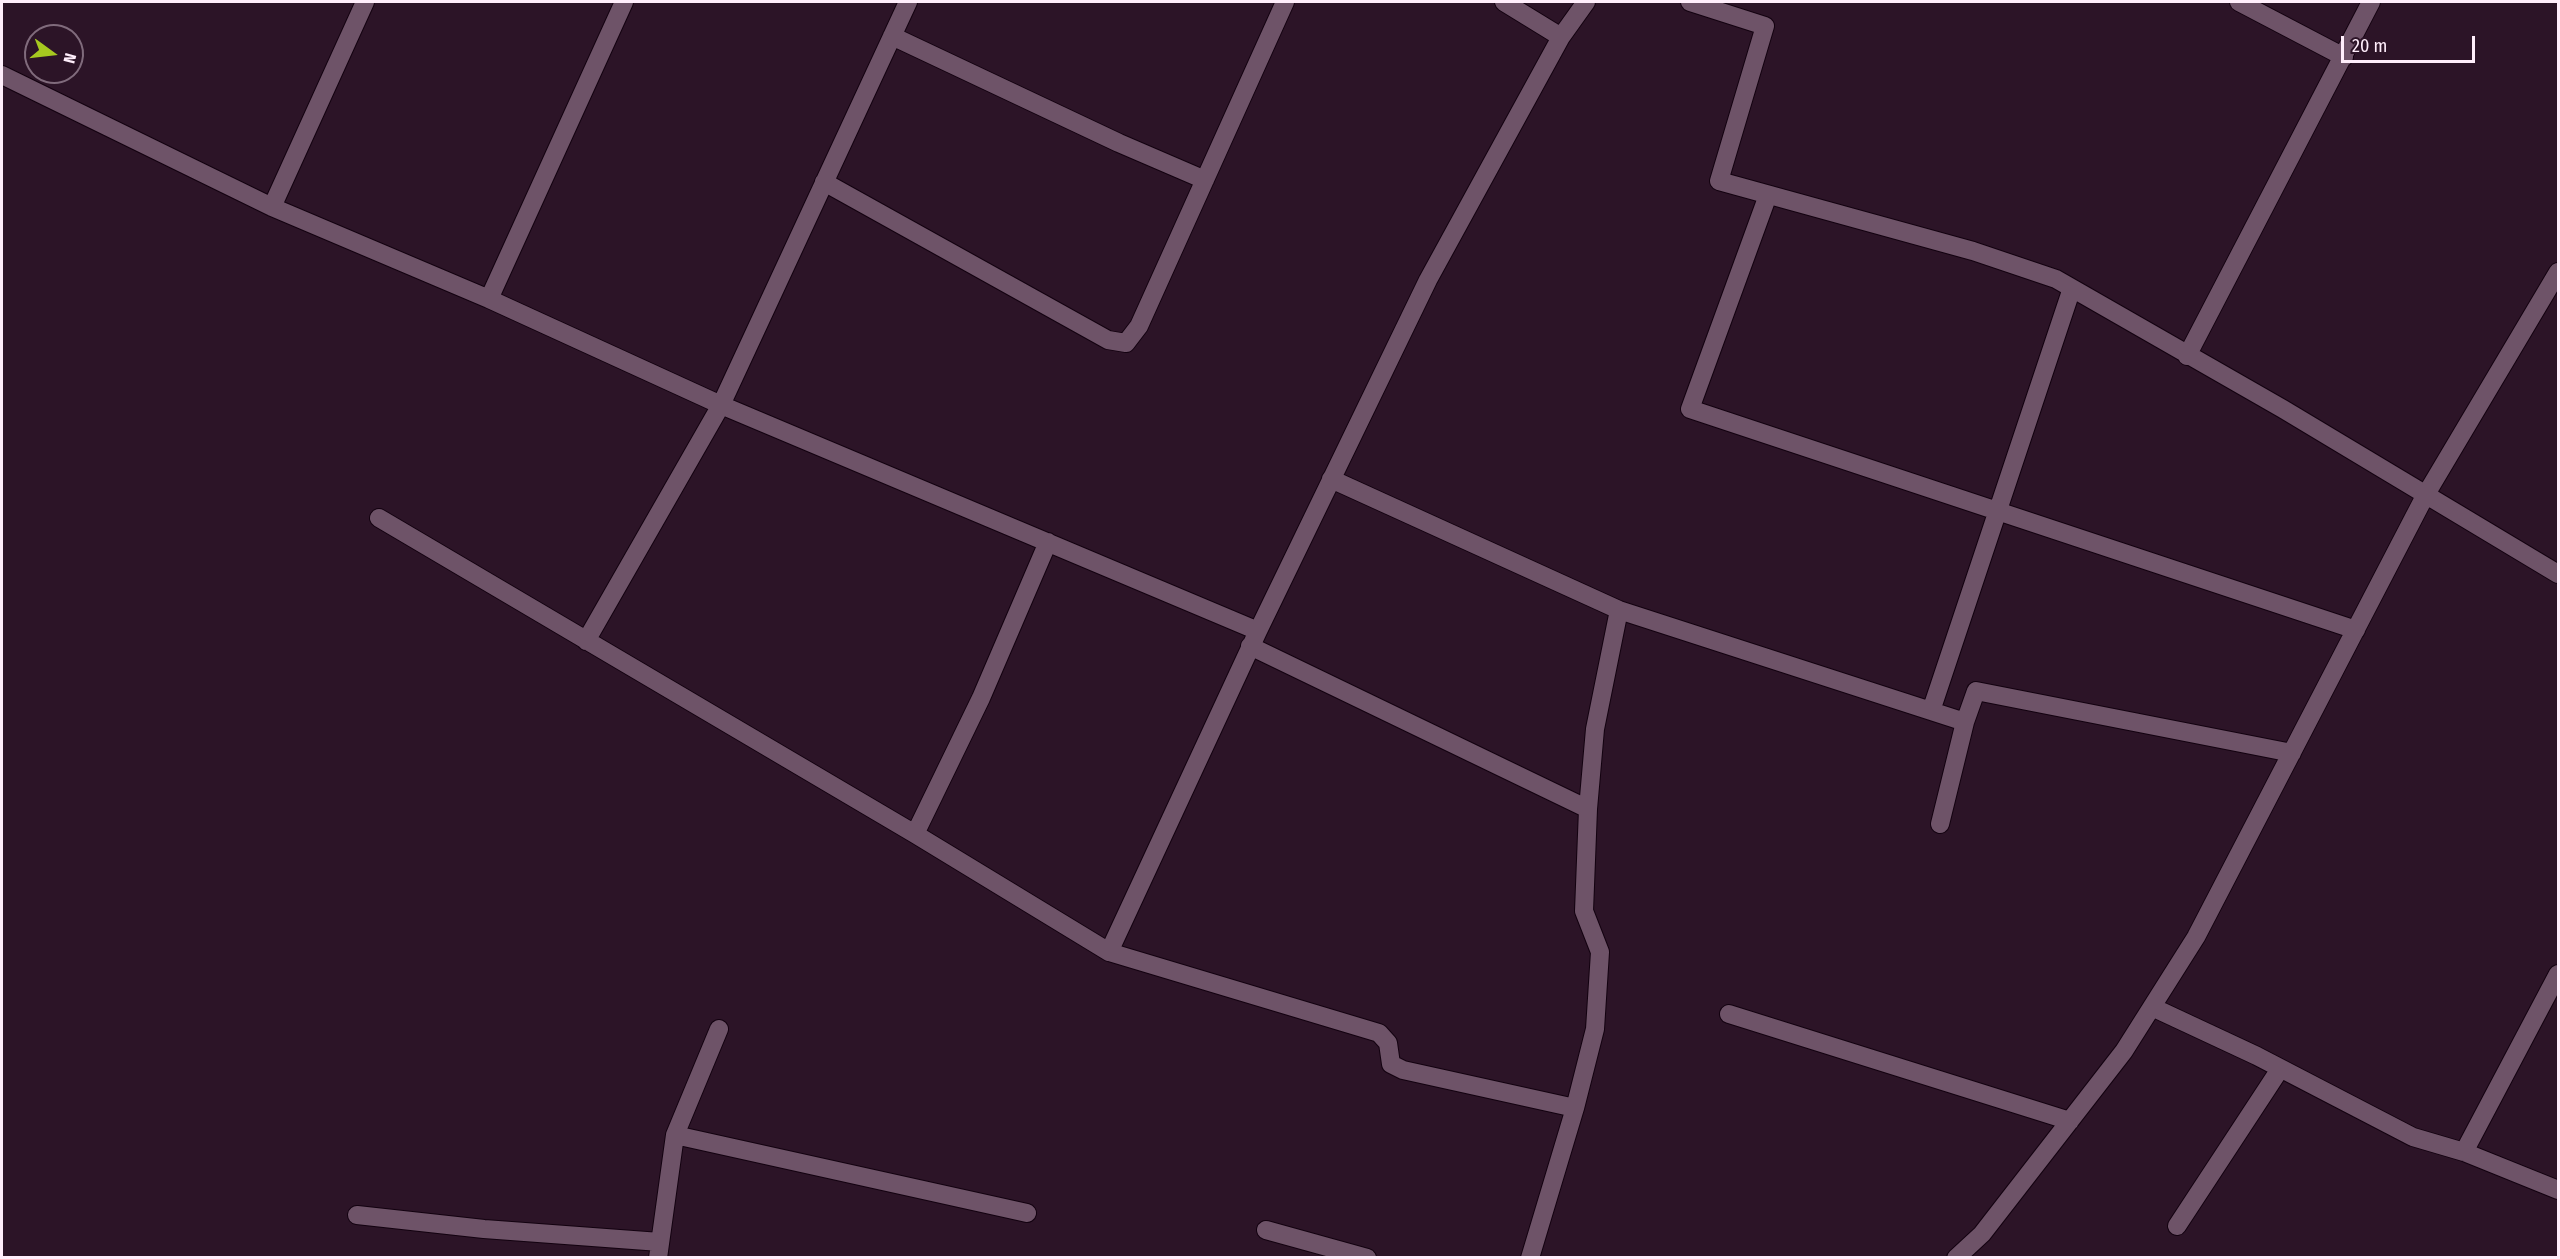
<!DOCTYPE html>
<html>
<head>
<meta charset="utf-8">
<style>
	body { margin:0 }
	#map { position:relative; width:2560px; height:1259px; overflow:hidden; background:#2c1427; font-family:"Fira Sans Condensed",sans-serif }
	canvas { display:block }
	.frame { position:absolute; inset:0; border:3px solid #ffeefb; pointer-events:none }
	.north { position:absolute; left:24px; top:24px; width:60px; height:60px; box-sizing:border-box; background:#2c1427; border:2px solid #806b7c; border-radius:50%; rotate:105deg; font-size:16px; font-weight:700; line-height:24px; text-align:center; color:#ffeefb }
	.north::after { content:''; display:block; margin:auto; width:21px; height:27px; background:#a6c820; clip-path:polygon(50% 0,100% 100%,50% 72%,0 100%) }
	.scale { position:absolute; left:2341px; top:36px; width:134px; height:27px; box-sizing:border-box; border:3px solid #ffeefb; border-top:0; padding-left:8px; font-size:18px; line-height:21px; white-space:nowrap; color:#ffeefb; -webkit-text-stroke:4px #2c1427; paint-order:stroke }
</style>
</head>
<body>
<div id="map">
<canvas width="2560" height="1259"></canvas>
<div class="frame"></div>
<div class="north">N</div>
<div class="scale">20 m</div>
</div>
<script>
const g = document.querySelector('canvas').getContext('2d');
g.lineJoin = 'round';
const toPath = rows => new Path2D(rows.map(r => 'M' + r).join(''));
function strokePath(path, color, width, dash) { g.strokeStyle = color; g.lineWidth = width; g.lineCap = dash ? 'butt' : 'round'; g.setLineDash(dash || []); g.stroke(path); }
const street = toPath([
	[1504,2,1561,37],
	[1690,2,1765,26,1719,181,1973,251,2056,279,2283,409,2558,574],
	[2239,2,2344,57],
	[892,36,1119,143,1205,180],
	[2,75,272,207,489,299,721,405,1258,631],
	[824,182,1108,340,1126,343,1139,326,1285,2],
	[1768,195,1690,409,2356,630],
	[272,207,365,2],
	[489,299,624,2],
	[2187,356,2371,2],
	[1331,479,1619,610,1965,722],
	[379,518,915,834,1109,952,1379,1033,1388,1043,1391,1064,1403,1070,1575,1108],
	[586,641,721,405,908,2],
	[1250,646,1588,809],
	[1931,711,2072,288],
	[1940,824,1965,722,1976,691,2292,753],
	[915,834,981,698,1048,542],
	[1109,952,1258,631,1428,280,1561,37,1586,2],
	[2152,1007,2257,1056,2413,1137,2464,1152,2558,1190],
	[1729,1014,2070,1121],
	[675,1135,1027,1213],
	[2464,1152,2558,974],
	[357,1215,484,1229,660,1242],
	[2177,1226,2280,1069],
	[1266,1230,1367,1258],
	[658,1258,675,1135,719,1029],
	[1530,1258,1575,1108,1595,1029,1600,952,1584,911,1588,809,1595,729,1619,610],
	[1956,1258,1982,1234,2124,1051,2196,937,2425,496,2558,272]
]);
strokePath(street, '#130210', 20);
strokePath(street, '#6e5368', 18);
</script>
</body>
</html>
